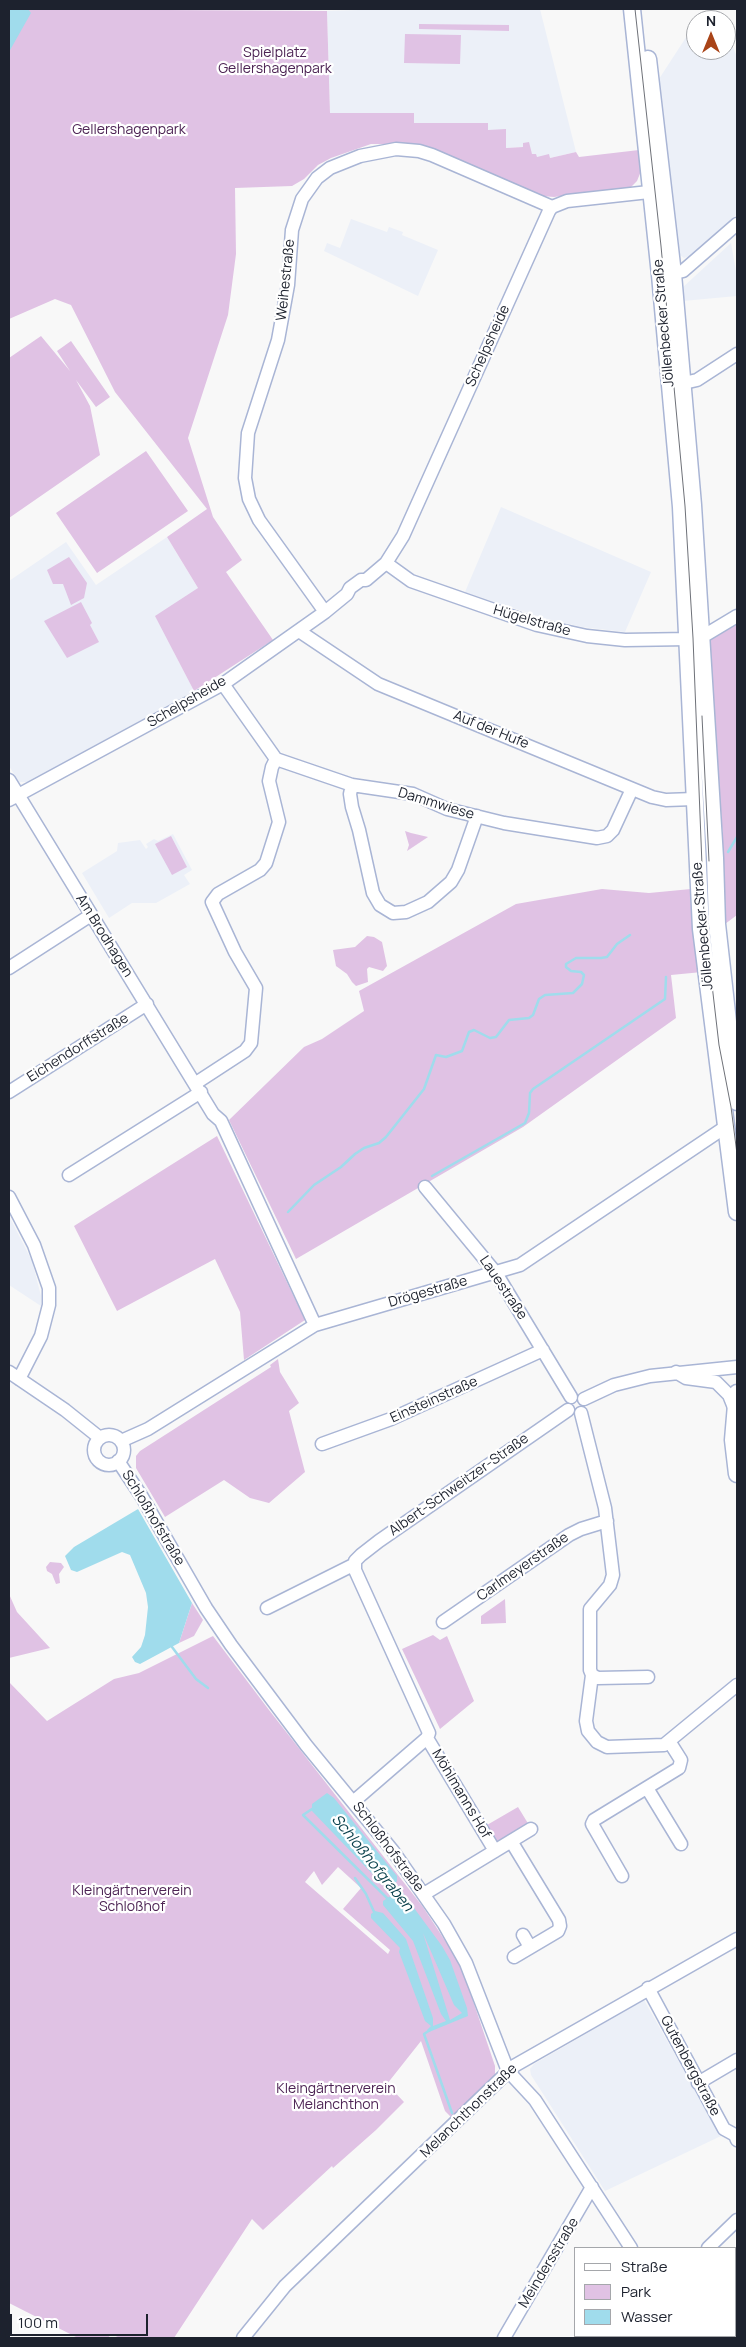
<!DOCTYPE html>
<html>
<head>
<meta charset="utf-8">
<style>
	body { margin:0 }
	#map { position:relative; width:746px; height:2347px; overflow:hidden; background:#f8f8f8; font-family:Manrope,sans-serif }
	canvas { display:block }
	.frame { position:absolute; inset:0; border:10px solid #1d222e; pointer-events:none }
	.legend { position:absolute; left:574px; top:2247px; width:162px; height:90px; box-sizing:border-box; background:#fff; border:1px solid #a5a7ab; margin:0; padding:6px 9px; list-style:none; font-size:15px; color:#1d222e }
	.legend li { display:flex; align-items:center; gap:10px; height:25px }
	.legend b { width:25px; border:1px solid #a5a7ab }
	.north { position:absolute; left:686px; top:10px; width:50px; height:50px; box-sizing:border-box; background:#fff; border:1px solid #a5a7ab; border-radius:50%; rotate:0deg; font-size:14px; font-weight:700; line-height:20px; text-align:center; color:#1d222e }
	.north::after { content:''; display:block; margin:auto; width:18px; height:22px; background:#a94418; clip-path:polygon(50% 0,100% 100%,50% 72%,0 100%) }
	.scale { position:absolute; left:10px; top:2314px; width:138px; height:22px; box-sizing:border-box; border:2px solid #1d222e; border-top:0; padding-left:6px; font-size:15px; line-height:18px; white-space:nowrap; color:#1d222e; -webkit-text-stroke:4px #fff; paint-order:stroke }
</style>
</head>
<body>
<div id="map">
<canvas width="746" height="2347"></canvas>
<div class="frame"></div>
<ul class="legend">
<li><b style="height:6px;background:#fff"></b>Straße</li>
<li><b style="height:14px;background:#e0c2e4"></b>Park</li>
<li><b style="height:14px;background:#a0dcec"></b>Wasser</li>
</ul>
<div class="north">N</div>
<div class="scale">100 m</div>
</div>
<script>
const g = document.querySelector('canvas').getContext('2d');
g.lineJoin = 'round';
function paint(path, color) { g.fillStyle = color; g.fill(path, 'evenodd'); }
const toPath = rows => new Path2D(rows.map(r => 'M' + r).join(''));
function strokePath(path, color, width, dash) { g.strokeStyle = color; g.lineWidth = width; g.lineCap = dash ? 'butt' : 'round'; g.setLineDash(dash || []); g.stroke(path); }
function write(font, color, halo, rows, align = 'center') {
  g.font = font + ' Manrope,sans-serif'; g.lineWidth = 4.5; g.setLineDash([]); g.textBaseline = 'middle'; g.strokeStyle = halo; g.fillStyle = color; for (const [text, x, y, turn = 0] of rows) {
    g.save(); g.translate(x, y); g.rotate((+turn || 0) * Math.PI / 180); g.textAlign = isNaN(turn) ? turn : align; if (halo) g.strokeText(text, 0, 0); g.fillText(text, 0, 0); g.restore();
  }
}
const built = toPath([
	[390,9,540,9,576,152,550,158,536,157,523,147,506,148,488,130,488,123,414,123,413,113,330,113,327,11],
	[696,22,696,50,726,50,726,30,737,57,737,214,692,255,684,258,680,255,657,82],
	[351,219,387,232,389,227,403,232,402,235,438,250,418,296,324,251,327,243,340,248],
	[731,243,737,277,737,296,683,301,682,288],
	[501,507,651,572,625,632,582,627,543,618,465,592],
	[167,537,198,588,174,652,194,691,28,782,19,782,9,766,9,581,66,542,96,585],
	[173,834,192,870,184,875,190,884,156,903,132,903,109,918,82,873,117,851,118,843,140,840,146,849,148,847,146,844,154,839,158,841],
	[9,1216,32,1261,41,1296,41,1306,9,1285],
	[644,2000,721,2136,605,2191,531,2075,530,2069,534,2064]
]);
const green = toPath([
	[9,9,327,11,330,113,414,113,414,123,488,123,488,130,506,129,506,148,523,147,523,143,529,142,532,154,536,154,537,157,549,154,550,158,576,152,579,157,639,150,641,171,637,181,631,187,554,197,542,196,443,153,400,144,371,144,331,158,318,165,304,179,292,186,235,188,236,254,228,315,188,438,213,517,242,560,226,572,273,640,194,691,155,616,198,588,167,537,207,509,115,392,71,305,55,299,9,319],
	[419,24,509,25,509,31,419,29],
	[405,34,461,35,460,64,404,63],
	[41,336,70,371,57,351,71,341,110,397,96,407,76,380,90,406,100,455,9,518,9,358],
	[146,451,188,511,97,573,56,513],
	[69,557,87,583,84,598,71,605,63,584,53,584,47,570],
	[81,602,92,623,90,625,99,642,67,658,44,621],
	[737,623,737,915,725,924,723,900,723,839,721,812,717,799,710,639,717,633,719,635],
	[405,831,411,833,428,837,407,851,409,845],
	[171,836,187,867,172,875,155,844],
	[602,889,649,893,691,889,702,972,671,975,676,1018,523,1127,296,1259,229,1120,304,1047,322,1039,364,1011,359,991,516,904],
	[367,936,374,937,382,942,387,966,383,971,369,967,367,969,368,982,356,986,352,982,347,974,336,966,333,950,355,947],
	[217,1136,305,1320,244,1360,240,1312,215,1259,117,1311,74,1226],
	[278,1359,280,1372,299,1403,289,1411,305,1472,269,1503,250,1498,224,1480,165,1517,136,1468,136,1456,140,1451,271,1367,270,1365],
	[50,1562,61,1563,64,1567,59,1574,60,1583,56,1584,52,1574,47,1571,46,1567],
	[9,1594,17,1612,50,1648,9,1658],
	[505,1599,506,1623,481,1624,481,1616],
	[192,1603,203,1620,194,1636,179,1643],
	[433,1635,440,1640,447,1636,474,1701,440,1729,402,1649],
	[213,1636,269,1710,423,1907,461,1965,495,2066,495,2075,452,2118,445,2111,421,2041,387,2084,404,2102,376,2130,333,2168,332,2166,263,2230,252,2219,174,2338,120,2338,111,2334,108,2338,78,2338,9,2303,9,1682,47,1721,114,1679,139,1673],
	[338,1867,361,1888,343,1909,390,1950,388,1954,305,1882,314,1871,322,1885],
	[518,1807,529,1825,498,1844,487,1825]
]);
const water = toPath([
	[9,9,28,9,31,13,9,52],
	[138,1509,192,1603,179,1643,140,1664,135,1662,132,1657,141,1647,145,1635,148,1607,146,1593,130,1555,122,1552,77,1572,71,1570,65,1556,74,1547],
	[327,1793,334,1798,397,1876,397,1881,392,1887,387,1888,381,1883,312,1811,312,1804],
	[398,1891,403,1893,442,1946,450,1960,467,2008,468,2016,429,2032,427,2030,431,2026,425,2021,399,1952,400,1948,371,1918,371,1914,375,1911,383,1913,406,1939,433,2018,433,2026,446,2021,441,2014,413,1941,383,1905,383,1901],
	[423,1933,454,2005,462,2013,450,2020]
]);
const stream = toPath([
	[728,852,737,837],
	[432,1176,525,1123,529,1113,530,1093,533,1089,665,999,666,977],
	[288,1212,314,1185,341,1167,355,1154,364,1148,379,1143,386,1137,424,1089,436,1055,446,1057,462,1051,469,1032,474,1030,490,1038,496,1037,509,1020,529,1018,533,1015,539,999,545,995,573,993,582,984,584,975,581,972,571,971,566,967,566,964,576,958,601,958,607,957,617,944,630,935],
	[172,1647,196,1679,208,1688],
	[315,1807,303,1815,388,1899],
	[355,1878,366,1894,375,1914],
	[390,1884,397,1894],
	[430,2030,424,2034,452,2113]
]);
const minor = toPath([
	[666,275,683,271,737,224],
	[675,385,697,380,737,354],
	[386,563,411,581,537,625,587,636,625,640,689,639,707,634,737,616],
	[325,612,259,520,249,499,245,478,248,433,278,340,288,285,292,230,302,199,317,178,330,168,360,156,396,149,419,151,432,155,552,207],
	[299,631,378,684,652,797,666,800,694,799],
	[223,684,276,759,352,785,413,794,447,809,504,823,597,838,607,836,613,830,632,789],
	[9,780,213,1114,221,1121,315,1325],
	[352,785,350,794,352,807,359,830,373,893,380,905,393,913,406,912,428,902,451,882,458,870,477,816],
	[9,800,223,684,325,612,347,594,350,588,361,580,366,580,386,563,403,536,549,211,552,207,567,201,658,191],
	[9,968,91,915],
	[196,1083,245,1051,251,1043,256,988,235,952,212,902,218,894,260,870,266,863,279,822,269,781,272,767,276,759],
	[9,1092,147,1004],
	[69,1175,201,1092],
	[425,1187,496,1273,571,1397],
	[9,1197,34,1245,49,1288,49,1305,41,1336,19,1379],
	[9,1372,65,1410,100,1438],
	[676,1372,686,1378,716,1382,729,1395,735,1410],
	[584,1399,614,1385,650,1376,737,1367],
	[581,1413,605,1508,613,1575,610,1585,590,1609,590,1670,592,1675,598,1678,648,1677],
	'94 1450a15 15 0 1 1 30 0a15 15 0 1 1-30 0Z',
	[121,1441,148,1429,315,1325,520,1265,721,1130,727,1129],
	[322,1444,391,1419,543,1350],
	[118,1461,142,1497,206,1608,231,1645,306,1745,393,1851,444,1924,466,1963,508,2071,535,2100,631,2248],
	[267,1608,355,1564],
	[443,1622,569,1535,581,1529,607,1521],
	[592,1675,586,1721,588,1731,597,1742,607,1747,664,1745,737,1685],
	[427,1738,495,1851],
	[647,1788,681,1844],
	[353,1802,427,1738,429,1733,355,1570,355,1561,361,1555,379,1541,568,1410],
	[511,1841,559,1920,560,1926,558,1931,514,1957],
	[622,1876,592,1824,594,1820,679,1768,681,1760,669,1741],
	[424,1894,531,1829],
	[523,1935,530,1947],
	[648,1988,724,2129,735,2135,737,2140],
	[698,2083,737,2060],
	[708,2248,737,2220],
	[695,2336,697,2338],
	[243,2338,285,2286,514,2066,737,1939],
	[504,2338,592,2187],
	[657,2338,658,2336]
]);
const major = toPath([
	[632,9,660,275,681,507,701,929,737,1212],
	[648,59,673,274,693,505,715,858,717,924,737,1102],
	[737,1393,733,1440,737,1474]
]);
const tram = toPath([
	[635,9,661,246,685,506,693,638,704,916,719,1045,731,1107,737,1154],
	[702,716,709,861]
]);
const parkNames = [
	["Spielplatz",275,53],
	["Gellershagenpark",275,69],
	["Gellershagenpark",129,130],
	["Kleingärtnerverein",132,1891],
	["Schloßhof",132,1907],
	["Kleingärtnerverein",336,2089],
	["Melanchthon",336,2105]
];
const streetNames = [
	["Weihestraße",286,280,-84],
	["Jöllenbecker Straße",664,323,-95],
	["Schelpsheide",488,346,-66],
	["Hügelstraße",532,621,16],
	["Schelpsheide",187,702,-30],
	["Auf der Hufe",491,730,22],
	["Dammwiese",436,804,17],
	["Jöllenbecker Straße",703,926,-95],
	["Am Brodhagen",104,936,58],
	["Eichendorffstraße",78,1048,-32],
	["Lauestraße",503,1288,56],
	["Drögestraße",428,1292,-16],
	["Einsteinstraße",434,1400,-24],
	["Albert-Schweitzer-Straße",459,1485,-35],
	["Schloßhofstraße",153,1518,59],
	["Carlmeyerstraße",523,1567,-35],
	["Möhlmanns Hof",461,1794,59],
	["Schloßhofstraße",388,1847,53],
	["Gutenbergstraße",690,2066,62],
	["Melanchthonstraße",469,2111,-44],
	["Meindersstraße",549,2263,-59]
];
const waterNames = [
	["Schloßhofgraben",372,1863,51]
];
paint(built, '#ecf0f8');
paint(green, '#e0c2e4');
paint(water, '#a0dcec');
strokePath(stream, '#a0dcec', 2.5);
strokePath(minor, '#a9b5d5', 15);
strokePath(major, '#a9b5d5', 19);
strokePath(minor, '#fff', 12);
strokePath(major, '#fff', 16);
strokePath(tram, '#6e7178', 1);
write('14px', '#4d2454', '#fff', parkNames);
write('14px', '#1d222e', '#fff', streetNames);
write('italic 15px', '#073f4a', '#fff', waterNames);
</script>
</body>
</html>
